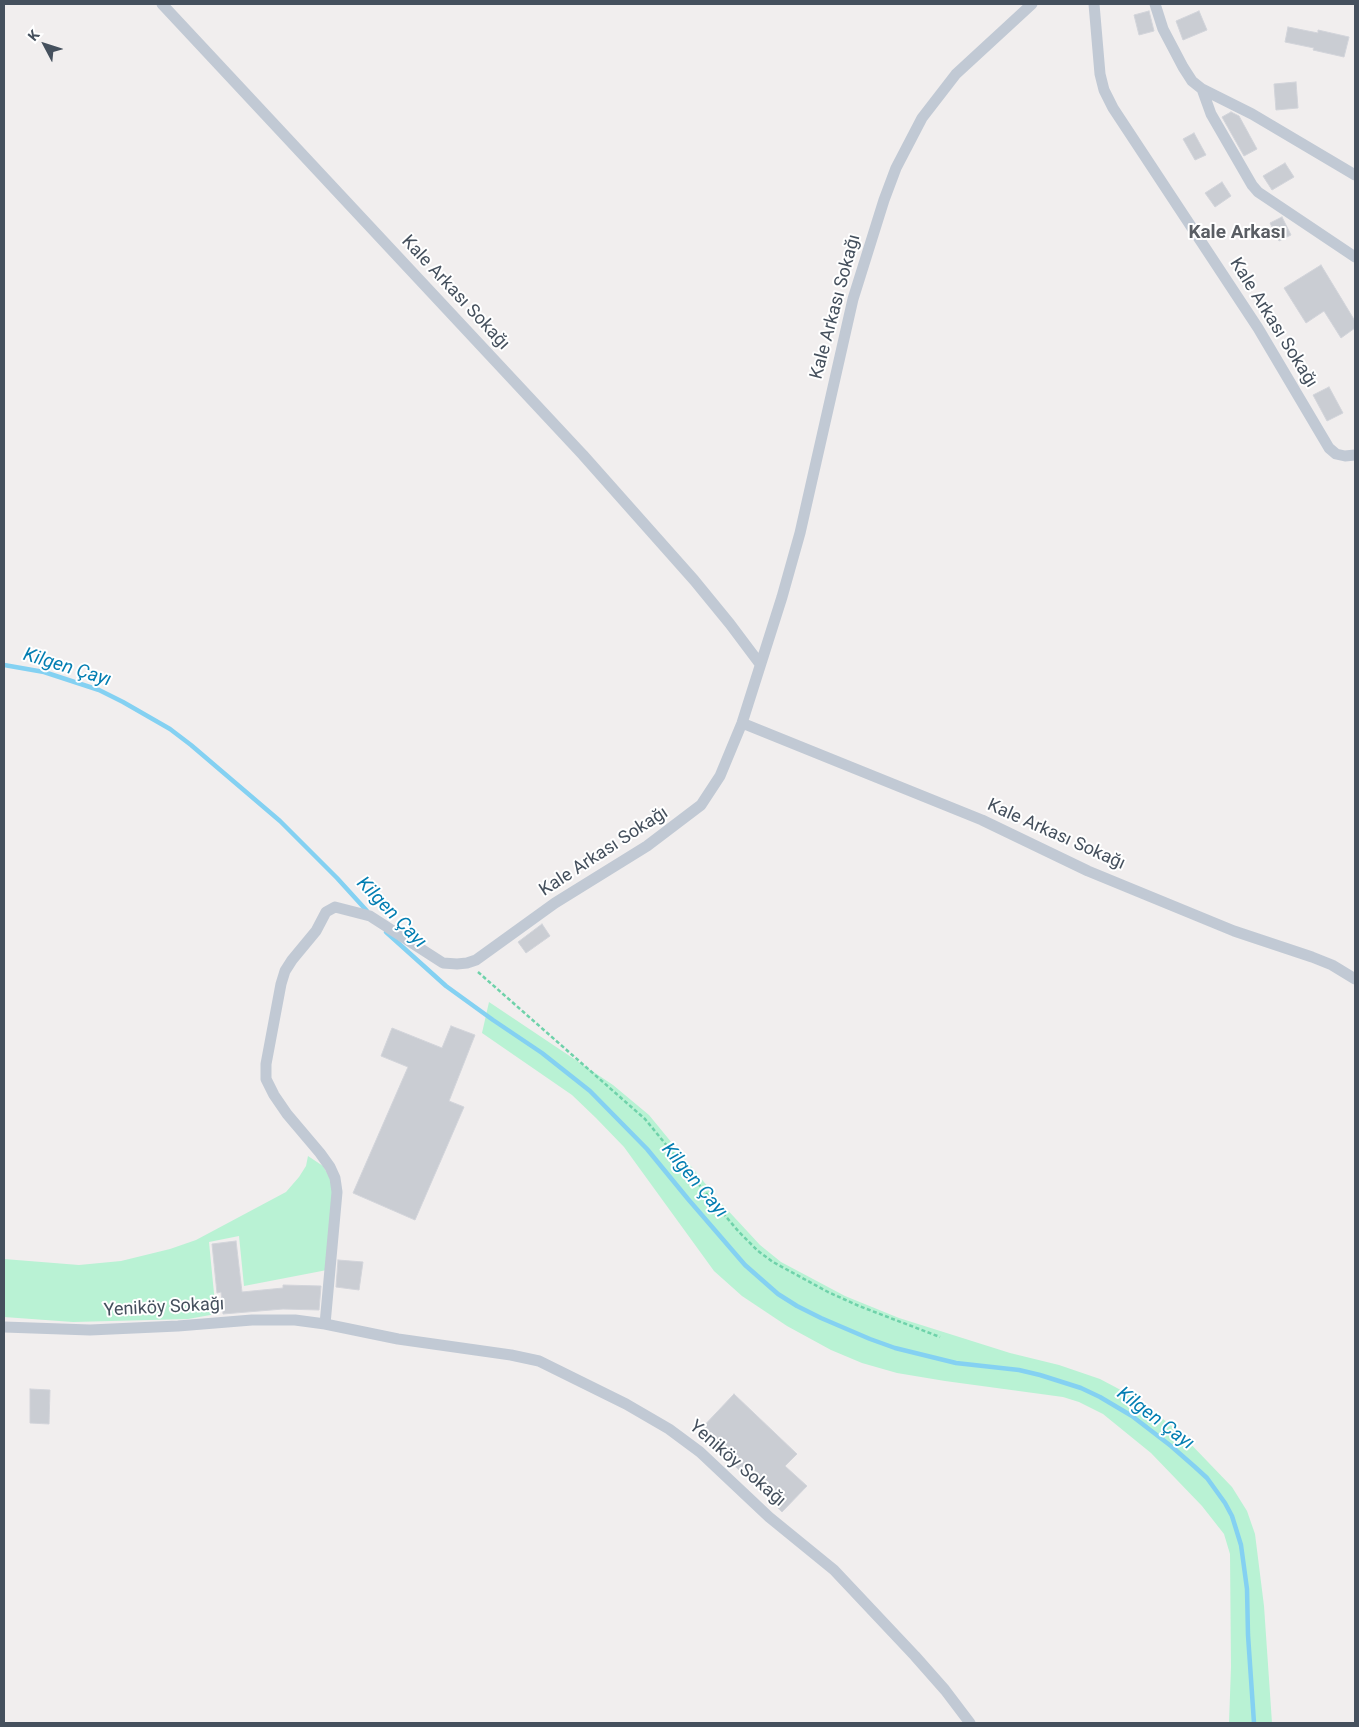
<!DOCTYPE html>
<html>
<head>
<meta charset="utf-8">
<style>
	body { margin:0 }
	#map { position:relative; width:1359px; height:1727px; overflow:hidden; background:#f1eeee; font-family:Roboto,sans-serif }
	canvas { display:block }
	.frame { position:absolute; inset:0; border:5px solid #45505d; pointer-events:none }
	.north { position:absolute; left:20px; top:20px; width:50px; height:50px; -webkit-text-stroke:4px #fff; paint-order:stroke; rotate:310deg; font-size:14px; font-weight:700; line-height:20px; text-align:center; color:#45505d }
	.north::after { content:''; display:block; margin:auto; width:18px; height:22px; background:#45505d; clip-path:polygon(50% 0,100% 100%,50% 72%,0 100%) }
</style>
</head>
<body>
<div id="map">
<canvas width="1359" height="1727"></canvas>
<div class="frame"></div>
<div class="north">K</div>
</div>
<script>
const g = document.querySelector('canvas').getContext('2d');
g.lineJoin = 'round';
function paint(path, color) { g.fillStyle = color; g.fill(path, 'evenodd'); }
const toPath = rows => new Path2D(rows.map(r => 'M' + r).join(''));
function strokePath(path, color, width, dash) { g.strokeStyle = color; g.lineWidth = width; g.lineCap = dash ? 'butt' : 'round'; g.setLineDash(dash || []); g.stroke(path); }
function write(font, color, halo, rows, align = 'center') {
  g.font = font + ' Roboto,sans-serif'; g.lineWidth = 4; g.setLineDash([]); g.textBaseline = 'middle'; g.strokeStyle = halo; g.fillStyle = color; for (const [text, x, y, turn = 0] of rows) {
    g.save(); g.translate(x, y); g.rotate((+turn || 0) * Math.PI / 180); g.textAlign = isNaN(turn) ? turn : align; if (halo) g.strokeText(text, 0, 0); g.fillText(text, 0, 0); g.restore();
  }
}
const green = toPath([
	[489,1002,613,1085,649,1115,722,1204,760,1245,781,1262,845,1296,899,1318,1010,1353,1059,1365,1100,1379,1134,1397,1156,1413,1183,1436,1232,1487,1247,1511,1255,1534,1264,1606,1272,1723,1229,1723,1231,1667,1230,1554,1224,1534,1202,1506,1151,1453,1103,1414,1079,1402,1063,1397,945,1381,897,1373,862,1363,831,1350,787,1326,742,1296,714,1271,624,1147,596,1118,572,1095,482,1033],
	[308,1156,323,1166,330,1178,333,1192,327,1270,244,1286,239,1236,209,1242,216,1314,188,1319,73,1322,4,1317,4,1259,79,1265,121,1261,170,1249,196,1240,286,1192,299,1177,306,1166]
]);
const stream = toPath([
	[4,665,44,672,99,690,123,702,170,729,191,745,280,821,337,878,367,911],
	[386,932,446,986,493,1020,542,1053,590,1091,647,1149,688,1199,745,1265,778,1294,797,1306,821,1318,870,1339,895,1348,956,1363,1019,1370,1040,1375,1081,1388,1100,1397,1132,1416,1171,1446,1195,1467,1207,1478,1225,1503,1232,1516,1241,1545,1247,1589,1248,1635,1254,1723]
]);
const building = toPath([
	[1149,11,1154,31,1139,35,1134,15,1149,11],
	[1199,11,1207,30,1183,40,1176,21,1199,11],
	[1288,27,1318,33,1318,30,1349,37,1344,57,1313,50,1314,48,1285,42,1288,27],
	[1296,82,1298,108,1276,110,1274,84,1296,82],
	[1231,112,1239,116,1257,149,1244,156,1222,117,1231,112],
	[1194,133,1206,155,1195,160,1183,139,1194,133],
	[1285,163,1294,177,1272,190,1263,176,1285,163],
	[1222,182,1231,196,1215,207,1205,193,1222,182],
	[1282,217,1291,235,1279,241,1270,223,1282,217],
	[1321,265,1355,321,1355,328,1341,338,1324,311,1306,323,1284,288,1321,265],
	[1329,387,1343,413,1327,421,1313,395,1329,387],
	[542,924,550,936,526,953,518,942,542,924],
	[451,1026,475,1035,449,1101,464,1107,415,1220,353,1193,408,1067,381,1056,392,1028,442,1048,451,1026],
	[236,1241,242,1292,283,1288,283,1285,321,1286,319,1310,283,1309,223,1314,221,1292,217,1293,212,1244,236,1241],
	[338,1260,363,1262,359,1290,336,1287,338,1260],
	[30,1389,50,1390,49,1424,30,1423,30,1389],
	[734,1394,797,1454,785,1466,807,1486,782,1512,699,1431,734,1394]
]);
const path = toPath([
	[478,972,645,1119,705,1192,739,1232,758,1251,773,1262,828,1292,859,1306,940,1337]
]);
const minor = toPath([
	[162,4,583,455,694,580,730,624,760,664],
	[1094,4,1100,74,1104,90,1113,108,1258,328,1329,448,1336,454,1345,456,1355,455],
	[1155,4,1163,29,1183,67,1192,81,1202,89,1252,114,1355,175],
	[1202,89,1211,114,1252,185,1258,192,1355,257],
	[742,723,982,820,1088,871,1234,931,1312,957,1332,965,1355,979],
	[325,1324,337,1192,335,1178,330,1167,320,1153,287,1114,274,1095,266,1079,266,1064,281,984,285,971,292,960,316,931,326,912,335,907,370,916,443,963,457,964,467,963,476,960,555,903,647,846,701,805,720,776,742,723,782,597,800,533,853,299,884,200,896,168,922,118,956,74,1032,4],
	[4,1327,90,1330,178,1326,252,1320,295,1320,325,1324,398,1339,511,1355,539,1361,626,1404,669,1429,700,1452,769,1517,834,1570,915,1656,945,1690,970,1723]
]);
const streetNames = [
	["Kale Arkası Sokağı",455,293,47],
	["Kale Arkası Sokağı",836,307,-75],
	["Kale Arkası Sokağı",1273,323,58],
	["Kale Arkası Sokağı",1056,835,24],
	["Kale Arkası Sokağı",604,852,-33],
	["Yeniköy Sokağı",164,1308,-3],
	["Yeniköy Sokağı",737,1464,41]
];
const neighbourhoodNames = [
	["Kale Arkası",1237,233]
];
const waterNames = [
	["Kilgen Çayı",67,668,17],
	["Kilgen Çayı",391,913,46],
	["Kilgen Çayı",694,1181,50],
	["Kilgen Çayı",1155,1419,37]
];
paint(green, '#b9f2d4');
strokePath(stream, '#84d1f2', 4.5);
paint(building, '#cacdd3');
strokePath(building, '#d2d4da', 1);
strokePath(path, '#6fd2aa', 2.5, [4, 2.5]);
strokePath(minor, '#c1c9d4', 11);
write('18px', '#45505d', '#fff', streetNames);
write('bold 19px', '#5a5e64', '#fff', neighbourhoodNames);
write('italic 19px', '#037eb2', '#fff', waterNames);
</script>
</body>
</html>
